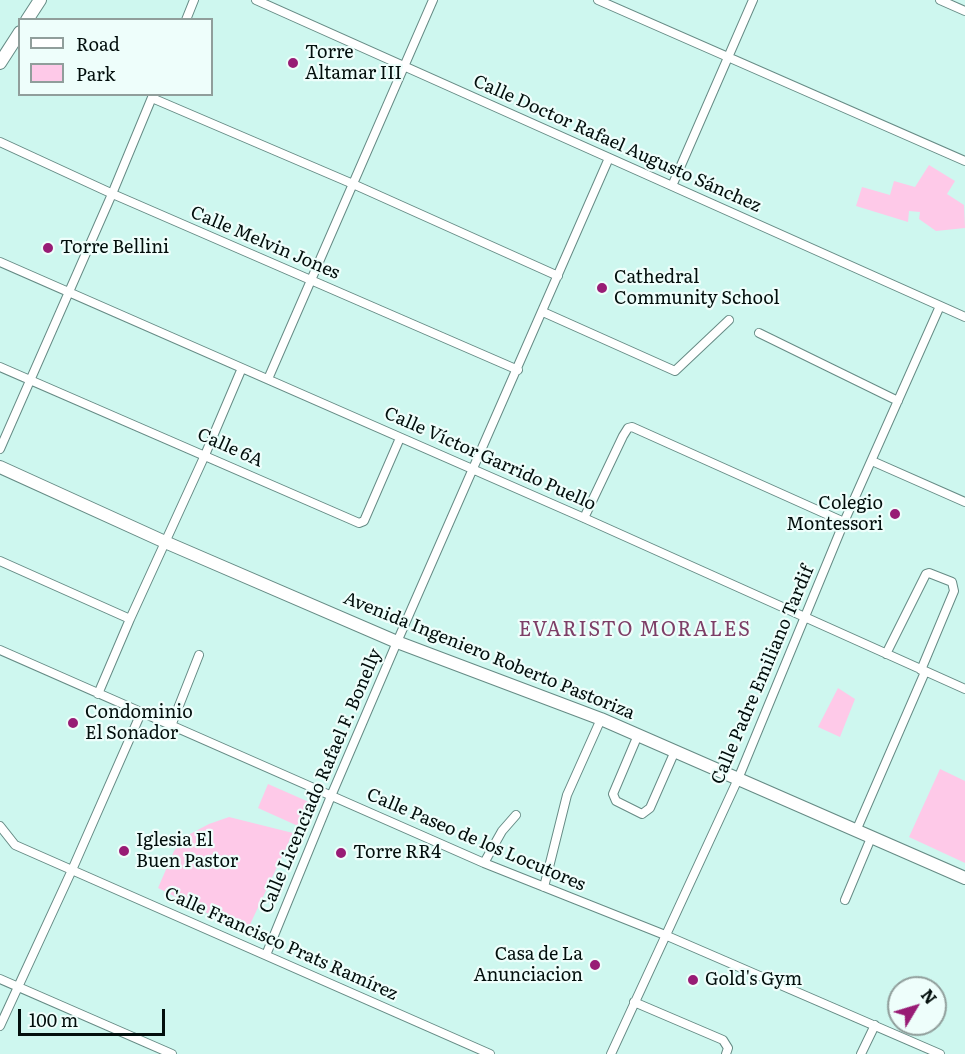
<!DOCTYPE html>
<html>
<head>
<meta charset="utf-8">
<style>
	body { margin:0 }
	#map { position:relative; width:965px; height:1054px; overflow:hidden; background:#cef7ef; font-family:Literata,serif }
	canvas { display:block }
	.legend { position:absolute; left:18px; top:18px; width:195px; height:78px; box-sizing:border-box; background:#eefefb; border:2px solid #909e9b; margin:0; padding:8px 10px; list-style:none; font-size:18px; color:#020e0c }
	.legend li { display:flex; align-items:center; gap:12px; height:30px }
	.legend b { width:30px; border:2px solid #909e9b }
	.north { position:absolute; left:887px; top:976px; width:60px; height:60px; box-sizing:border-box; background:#eefefb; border:2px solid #909e9b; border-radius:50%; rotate:52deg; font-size:16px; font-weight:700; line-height:24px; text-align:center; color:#020e0c }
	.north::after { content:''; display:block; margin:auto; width:21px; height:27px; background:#981c75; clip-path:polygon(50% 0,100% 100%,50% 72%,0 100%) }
	.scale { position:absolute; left:18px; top:1009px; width:147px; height:27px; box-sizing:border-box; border:3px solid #020e0c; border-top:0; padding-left:8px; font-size:18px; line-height:21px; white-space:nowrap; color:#020e0c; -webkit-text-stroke:4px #eefefb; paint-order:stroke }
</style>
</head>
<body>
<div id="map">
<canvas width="965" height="1054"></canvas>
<ul class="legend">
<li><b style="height:8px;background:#fff"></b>Road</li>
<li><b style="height:16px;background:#fec9e8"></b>Park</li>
</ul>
<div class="north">N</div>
<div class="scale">100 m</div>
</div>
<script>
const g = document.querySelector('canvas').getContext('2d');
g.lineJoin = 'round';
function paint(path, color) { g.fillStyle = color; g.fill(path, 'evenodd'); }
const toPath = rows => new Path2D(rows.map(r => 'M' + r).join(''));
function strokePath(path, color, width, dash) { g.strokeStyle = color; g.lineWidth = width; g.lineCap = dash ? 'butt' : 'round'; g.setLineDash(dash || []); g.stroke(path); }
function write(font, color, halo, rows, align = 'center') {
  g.font = font + ' Literata,serif'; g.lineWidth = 4.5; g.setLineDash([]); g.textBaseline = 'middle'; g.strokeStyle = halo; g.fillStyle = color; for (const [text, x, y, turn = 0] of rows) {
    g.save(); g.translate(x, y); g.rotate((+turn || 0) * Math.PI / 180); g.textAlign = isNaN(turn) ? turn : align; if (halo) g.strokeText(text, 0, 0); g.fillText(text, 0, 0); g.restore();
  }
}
const green = toPath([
	[929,165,955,181,947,194,964,205,965,228,936,231,919,219,920,212,909,211,908,222,856,206,862,187,890,195,894,181,915,187],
	[838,688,855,699,840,737,818,727],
	[940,769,965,781,965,863,909,837],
	[268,784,309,802,298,826,258,808],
	[229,817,293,833,246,933,158,888,174,851,188,835,209,824]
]);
const street = toPath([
	[256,0,965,317],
	[598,0,965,161],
	[940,0,965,11],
	[186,20,194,0],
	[152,98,353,184,558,276],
	[0,142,115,195,518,370],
	[672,186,753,0],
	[0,262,584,518,965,689],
	[543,312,675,371,729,320],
	[759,333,898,401],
	[0,367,359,523,364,521,400,438],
	[268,379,433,0],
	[0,449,112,194,153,95],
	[872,461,965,502],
	[584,518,623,436,628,428,632,427,844,522],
	[0,561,130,619],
	[0,650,484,863,665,935,940,1054],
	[886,654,926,574,929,573,952,582,954,591,921,670],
	[98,694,130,619,205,455,242,368],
	[171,726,199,655],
	[638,735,613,794,616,801,642,814,650,808,675,751],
	[0,826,15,845,490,1054],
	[856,831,925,672],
	[484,863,502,831,516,815],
	[544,887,567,795,601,719],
	[845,900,871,838],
	[266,955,331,796,397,642,609,158],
	[0,979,172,1054],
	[634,1002,723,1040,728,1048,726,1054],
	[0,1026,72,870,141,713],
	[611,1054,738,779,844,522,940,306],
	[861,1054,875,1025]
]);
const secondary = toPath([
	[27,20,40,0],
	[0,63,20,32],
	[0,467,165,542,397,642,601,719,965,878]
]);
const markers = [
	[293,63,6,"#981c75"],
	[48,248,6,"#981c75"],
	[602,288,6,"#981c75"],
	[895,514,6,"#981c75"],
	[73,723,6,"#981c75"],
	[124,851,6,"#981c75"],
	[341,853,6,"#981c75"],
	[595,965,6,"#981c75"],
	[693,980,6,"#981c75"]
];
const poiNames = [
	["Torre",305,53],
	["Altamar III",305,74],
	["Torre Bellini",60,248],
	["Cathedral",614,278],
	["Community School",614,299],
	["Colegio",883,504,"right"],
	["Montessori",883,525,"right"],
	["Condominio",85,713],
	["El Sonador",85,734],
	["Iglesia El",136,841],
	["Buen Pastor",136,862],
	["Torre RR4",353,853],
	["Casa de La",583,955,"right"],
	["Anunciacion",583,976,"right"],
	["Gold's Gym",705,980]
];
const streetNames = [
	["Calle Doctor Rafael Augusto Sánchez",617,144,24],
	["Calle Melvin Jones",265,243,23],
	["Calle 6A",230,448,24],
	["Calle Víctor Garrido Puello",490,459,24],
	["Avenida Ingeniero Roberto Pastoriza",489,656,22],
	["Calle Padre Emiliano Tardif",763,675,-67],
	["Calle Licenciado Rafael F. Bonelly",321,781,-67],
	["Calle Paseo de los Locutores",476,840,23],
	["Calle Francisco Prats Ramírez",281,944,24]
];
const neighbourhoodNames = [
	["EVARISTO MORALES",635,630]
];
paint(green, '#fec9e8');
strokePath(street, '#668b85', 10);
strokePath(secondary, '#668b85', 14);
strokePath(street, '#fff', 8);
strokePath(secondary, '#fff', 12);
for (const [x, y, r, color] of markers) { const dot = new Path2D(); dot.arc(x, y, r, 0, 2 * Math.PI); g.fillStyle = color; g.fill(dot); strokePath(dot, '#eefefb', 2); }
write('18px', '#020e0c', '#eefefb', poiNames, 'left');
write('18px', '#020e0c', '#eefefb', streetNames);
g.letterSpacing = '1.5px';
write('20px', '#7d3f67', '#eefefb', neighbourhoodNames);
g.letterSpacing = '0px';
</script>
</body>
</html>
